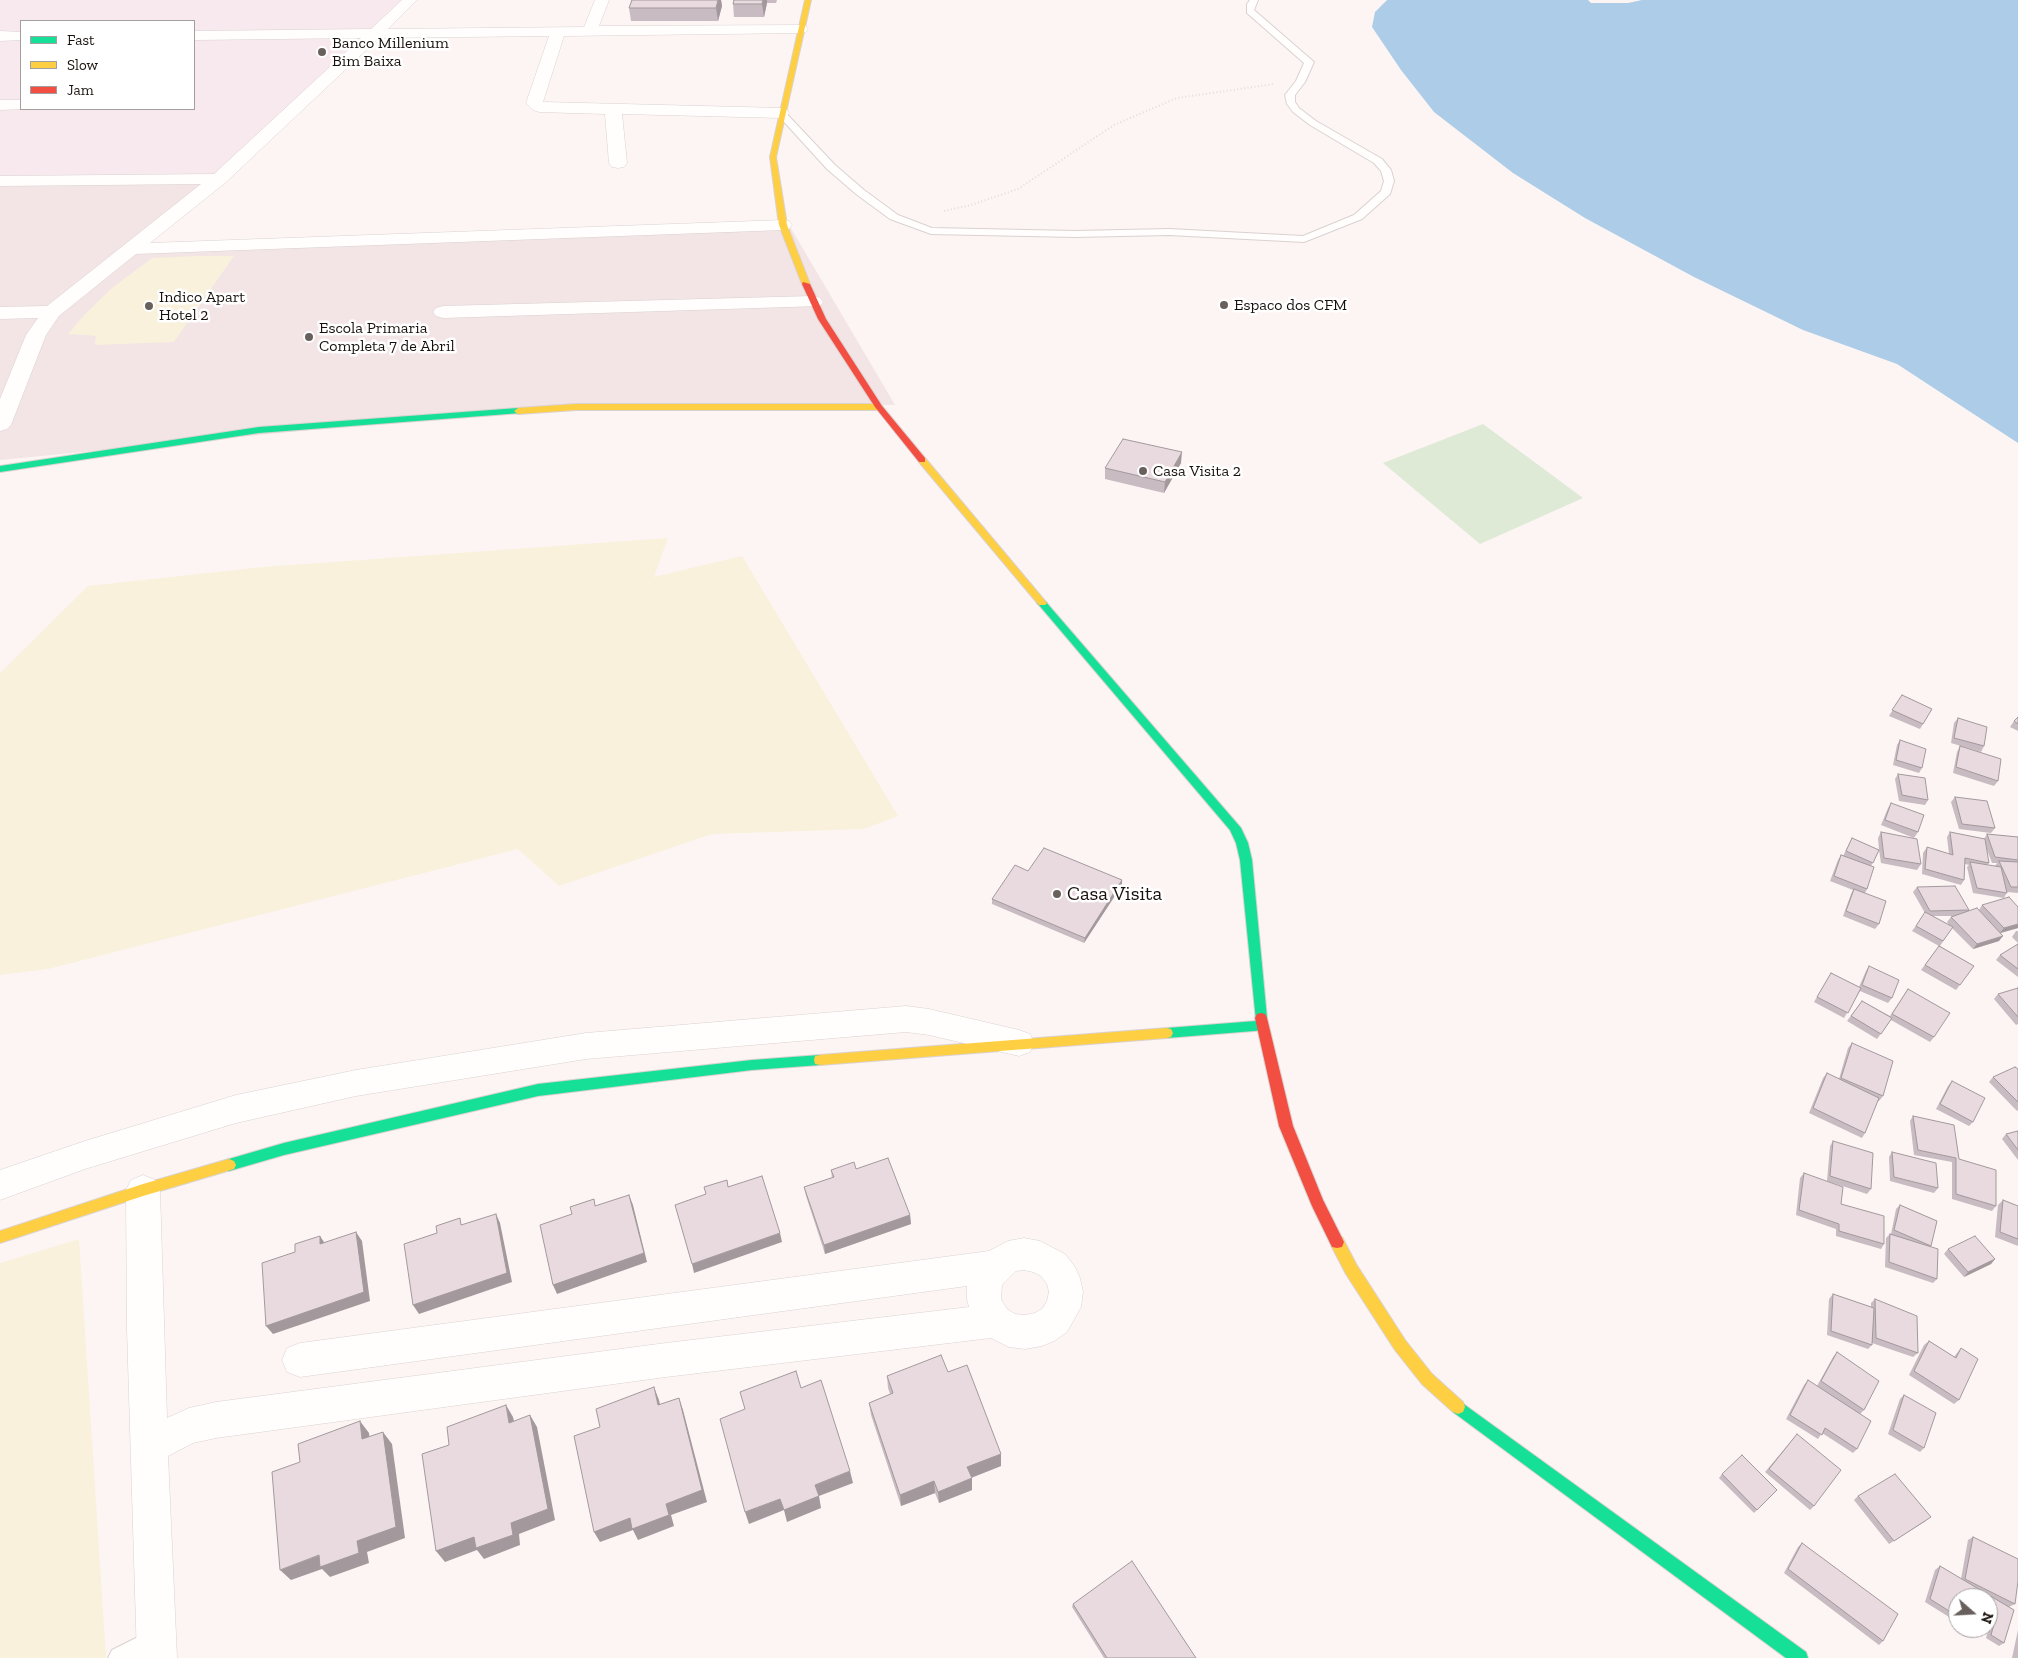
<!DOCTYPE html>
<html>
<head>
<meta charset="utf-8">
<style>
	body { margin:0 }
	#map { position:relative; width:2018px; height:1658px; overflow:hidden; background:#fcf5f4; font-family:"Zilla Slab",serif }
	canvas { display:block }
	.legend { position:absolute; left:20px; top:20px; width:175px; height:90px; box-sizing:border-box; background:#fff; border:1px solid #a39f9e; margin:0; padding:6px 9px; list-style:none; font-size:15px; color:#18100c }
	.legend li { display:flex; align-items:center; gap:10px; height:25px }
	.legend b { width:25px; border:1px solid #a39f9e }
	.north { position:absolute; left:1948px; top:1588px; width:50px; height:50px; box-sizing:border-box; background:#fff; border:1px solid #a39f9e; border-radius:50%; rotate:109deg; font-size:14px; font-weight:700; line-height:20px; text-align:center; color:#18100c }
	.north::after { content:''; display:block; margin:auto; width:18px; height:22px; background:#68605d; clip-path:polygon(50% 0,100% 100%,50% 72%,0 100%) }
</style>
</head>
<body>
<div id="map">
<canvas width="2018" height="1658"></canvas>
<ul class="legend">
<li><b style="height:6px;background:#16e098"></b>Fast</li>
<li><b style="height:6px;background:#ffcf43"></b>Slow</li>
<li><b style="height:6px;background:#f24e42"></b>Jam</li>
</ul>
<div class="north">N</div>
</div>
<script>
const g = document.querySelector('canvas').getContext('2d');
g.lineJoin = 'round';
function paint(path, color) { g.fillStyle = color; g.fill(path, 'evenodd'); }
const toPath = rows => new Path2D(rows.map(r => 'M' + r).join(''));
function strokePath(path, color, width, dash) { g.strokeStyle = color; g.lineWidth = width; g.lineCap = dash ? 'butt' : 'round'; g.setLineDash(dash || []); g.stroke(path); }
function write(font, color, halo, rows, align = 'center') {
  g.font = font + ' "Zilla Slab",serif'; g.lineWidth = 5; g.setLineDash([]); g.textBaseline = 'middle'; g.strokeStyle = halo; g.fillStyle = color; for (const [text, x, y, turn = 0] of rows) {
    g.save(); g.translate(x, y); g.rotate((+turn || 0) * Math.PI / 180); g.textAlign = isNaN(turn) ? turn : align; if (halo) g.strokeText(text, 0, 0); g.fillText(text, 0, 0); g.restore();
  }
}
const commercial = toPath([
	[0,176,213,178,135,246,789,225,895,405,581,404,0,460]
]);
const industrial = toPath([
	[0,0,402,0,213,178,0,176],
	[21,21,194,21,194,109,21,109]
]);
const green = toPath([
	[1483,424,1583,498,1480,544,1383,463]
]);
const sand = toPath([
	[195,256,234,256,174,342,95,345,96,336,68,334,84,315,112,288,152,258],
	[668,538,654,577,742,556,898,816,864,829,712,834,559,886,518,849,48,969,0,975,0,673,88,586,263,567],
	[79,1239,106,1658,0,1658,0,1263]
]);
const water = toPath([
	[1387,0,1588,0,1591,3,1628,3,1642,0,2018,0,2018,443,1897,364,1803,330,1694,277,1585,218,1513,173,1434,112,1401,70,1372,27,1375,12]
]);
const path = toPath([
	[944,211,971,205,1018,189,1114,125,1177,98,1274,84]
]);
const lane = toPath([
	[1250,0,1258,0,1254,10,1314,62,1305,82,1295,95,1295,102,1299,108,1316,121,1382,159,1391,170,1394,181,1390,194,1362,219,1304,242,1169,235,1075,237,931,234,890,219,856,194,827,169,776,113,778,111,784,111,835,165,864,190,898,215,932,228,1075,231,1169,229,1303,236,1354,215,1381,191,1384,181,1381,171,1374,163,1310,125,1293,112,1287,104,1285,95,1296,81,1304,63,1247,13,1247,4,1250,0],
	[156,1628,164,1632,168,1640,164,1648,145,1658,108,1658,112,1650,156,1628]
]);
const street = toPath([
	[402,0,417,0,388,29,584,27,595,0,609,0,599,26,801,25,806,26,808,29,806,32,801,33,564,36,543,102,781,108,787,110,789,113,787,116,781,118,622,114,627,163,624,167,618,168,612,167,609,163,605,114,539,112,533,110,526,103,549,36,379,38,225,183,150,243,783,220,789,221,792,225,789,229,783,230,136,254,59,316,46,335,11,425,7,429,0,431,0,399,26,335,38,318,0,319,0,307,47,306,201,184,0,186,0,176,214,174,361,38,194,40,194,31,371,29,402,0],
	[0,31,21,32,21,40,0,41,0,31],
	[0,100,21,100,21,109,25,109,0,110,0,100],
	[813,296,820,298,823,302,820,306,443,318,436,316,433,312,436,308,443,306,813,296],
	[906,1006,929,1009,1019,1030,1030,1034,1034,1043,1030,1052,1019,1056,929,1035,906,1032,586,1059,356,1096,236,1123,85,1169,0,1200,0,1170,85,1141,236,1095,356,1070,586,1033,906,1006],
	[143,1175,155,1180,160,1190,167,1418,189,1408,216,1402,666,1343,969,1307,967,1299,967,1286,300,1377,287,1372,282,1360,287,1348,300,1343,989,1251,1008,1241,1024,1238,1040,1241,1065,1254,1075,1267,1080,1278,1083,1292,1081,1307,1067,1332,1054,1341,1042,1346,1025,1349,1009,1347,991,1338,666,1377,216,1438,193,1443,168,1456,177,1658,137,1658,127,1329,126,1190,131,1180,143,1175],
	[1024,1270,1033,1272,1041,1276,1047,1284,1049,1292,1047,1301,1043,1308,1035,1313,1025,1315,1015,1314,1007,1309,1001,1299,1002,1285,1016,1271,1024,1270]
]);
const fast = toPath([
	[518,408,522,411,521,413,259,433,0,472,0,466,259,427,518,408],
	[1042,600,1045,601,1241,828,1248,843,1252,860,1267,1018,1265,1022,1268,1026,1266,1030,1167,1038,1163,1037,1161,1033,1163,1029,1167,1028,1256,1021,1240,860,1236,843,1230,830,1039,605,1037,603,1042,600],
	[820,1055,825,1056,826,1060,825,1064,820,1065,752,1070,538,1096,284,1155,229,1171,224,1169,222,1165,224,1161,229,1159,284,1143,538,1084,752,1060,820,1055],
	[1458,1400,1806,1652,1808,1658,1786,1658,1453,1412,1451,1407,1453,1402,1458,1400]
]);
const slow = toPath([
	[805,0,811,0,776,157,787,225,810,284,806,286,802,284,779,225,770,157,805,0],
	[576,404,879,404,883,407,879,410,576,410,518,414,514,411,518,408,576,404],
	[922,457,925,458,1045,601,1047,603,1045,605,1039,605,919,462,919,458,922,457],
	[1167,1028,1171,1029,1173,1033,1171,1037,1167,1038,820,1065,815,1064,814,1060,815,1056,820,1055,1167,1028],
	[229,1159,234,1161,236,1165,234,1169,143,1196,0,1243,0,1231,143,1184,229,1159],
	[1337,1236,1342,1237,1356,1264,1405,1340,1432,1374,1463,1402,1465,1407,1463,1412,1458,1414,1453,1412,1422,1384,1395,1350,1346,1274,1332,1247,1330,1242,1332,1237,1337,1236]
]);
const jam = toPath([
	[803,282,810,284,826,319,882,406,925,458,925,462,919,462,875,407,818,319,802,284,803,282],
	[1261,1013,1265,1014,1267,1018,1293,1126,1323,1200,1344,1242,1342,1247,1337,1248,1332,1247,1312,1206,1279,1126,1255,1018,1257,1014,1261,1013]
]);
const wall = toPath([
	[632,0,721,0,722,6,718,21,631,21,629,8],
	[734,0,777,0,776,3,767,3,764,17,734,17,733,4],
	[1181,463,1164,493,1105,479,1105,468],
	[1902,695,1932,709,1920,729,1889,716],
	[2018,717,2018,731,2010,727,2014,721],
	[1958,718,1984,746,1981,752,1951,743,1954,723],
	[1900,740,1922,768,1919,773,1893,765,1897,745],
	[1960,746,1998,781,1994,786,1953,773,1957,752],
	[1898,774,1928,800,1925,805,1899,801,1895,779],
	[1955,797,1995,828,1991,833,1959,829,1951,802],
	[1891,803,1918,832,1914,838,1881,825,1888,808],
	[1881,832,1921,864,1917,870,1881,863,1879,850,1871,866,1867,889,1865,893,1879,924,1875,929,1843,916,1851,894,1853,890,1830,881,1838,860,1841,855,1843,856,1852,838,1879,850,1878,838],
	[1950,832,1984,839,1987,834,2018,837,2018,893,2007,892,2004,898,1973,893,1967,867,1969,865,1965,864,1964,880,1961,885,1922,874,1923,853,1927,847,1949,854,1947,837],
	[1986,847,1992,863,1997,863,1995,866,1987,865,1989,863],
	[1028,871,1122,880,1122,885,1084,943,992,904,992,899],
	[1917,887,1969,910,1969,911,1979,910,1982,905,2018,928,2001,933,1999,941,1973,949,1952,928,1940,946,1974,966,1956,990,1921,970,1939,946,1912,931,1925,913,1913,892],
	[1933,916,1955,916,1951,917,1947,922,1949,925],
	[2016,931,2018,931,2018,943,2012,937],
	[2018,944,2018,977,1996,960,2000,955],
	[1869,966,1892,998,1888,1003,1860,991,1844,1018,1814,1002,1831,973,1859,987,1866,971],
	[2018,986,2018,1024,2016,1025,1994,999,1998,994,2017,989],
	[1908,989,1934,1037,1930,1042,1891,1020,1877,1039,1847,1021,1862,1001,1890,1016],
	[1852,1043,1883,1096,1879,1101,1877,1101,1865,1133,1862,1138,1809,1113,1823,1078,1827,1073,1839,1079,1848,1048],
	[2018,1069,2018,1110,2017,1111,1989,1082,1993,1077],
	[1952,1081,1973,1122,1969,1126,1936,1109,1948,1086],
	[1913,1116,1959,1159,1996,1206,1992,1211,1952,1199,1952,1162,1914,1155,1910,1121],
	[2018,1131,2018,1160,2002,1139,2006,1134],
	[1833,1141,1871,1189,1867,1194,1827,1181,1830,1146],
	[1892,1152,1938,1188,1934,1193,1890,1181,1889,1157],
	[856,1169,910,1215,911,1224,825,1254,806,1196,804,1187,832,1178,831,1170],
	[1804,1173,1841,1204,1884,1244,1881,1249,1836,1236,1836,1229,1796,1215,1800,1178],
	[2003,1200,2018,1206,2018,1246,1995,1237,1998,1205],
	[1900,1205,1937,1221,1930,1247,1937,1279,1933,1283,1885,1267,1886,1238,1890,1234,1891,1234,1896,1209],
	[1948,1249,1995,1259,1991,1264,1964,1277,1944,1254],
	[1833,1294,1871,1307,1871,1303,1875,1299,1918,1353,1913,1357,1872,1343,1872,1345,1868,1349,1827,1335,1829,1299],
	[1929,1341,1954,1357,1957,1353,1961,1348,1959,1400,1954,1404,1909,1375,1924,1345],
	[1837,1352,1864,1410,1860,1414,1857,1449,1853,1453,1822,1433,1818,1439,1786,1419,1804,1385,1808,1380,1852,1409,1817,1386,1833,1357],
	[948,1372,1001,1466,971,1478,972,1490,939,1503,935,1493,901,1506,871,1415,869,1403,890,1394,888,1388,887,1376],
	[1904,1395,1924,1448,1920,1452,1888,1434,1900,1399],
	[1797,1434,1814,1506,1810,1510,1765,1472],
	[1722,1474,1777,1490,1754,1513,1719,1478],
	[1858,1496,1926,1521,1889,1544,1854,1500],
	[1973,1537,2015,1604,2009,1607,2004,1643,1999,1646,1986,1638,1991,1620,1988,1619,1988,1598,1958,1598,1954,1614,1949,1617,1925,1602,1935,1570,1940,1566,1961,1579,1968,1540],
	[1802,1543,1883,1641,1879,1645,1784,1573,1798,1547],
	[1073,1604,1196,1658,1104,1658,1072,1607],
	[2018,1630,2018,1658,2012,1658]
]);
const shadedWall = toPath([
	[718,0,721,0,722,6,718,21,716,8],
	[763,0,767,0,767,3,764,17,762,4],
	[1182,452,1181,463,1164,493,1165,482],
	[1122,880,1122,885,1084,943,1085,938],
	[2018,924,2018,928,2000,933,2004,928],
	[2003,936,1999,941,1973,949,1977,944],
	[629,1195,633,1205,647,1262,557,1294,553,1285],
	[496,1214,500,1223,512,1282,419,1314,413,1305],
	[910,1215,911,1224,825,1254,824,1245],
	[356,1232,362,1241,370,1301,273,1334,266,1326],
	[780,1233,782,1242,694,1273,692,1264],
	[320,1236,326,1245,320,1244],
	[1995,1259,1991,1264,1964,1277,1968,1272],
	[654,1387,659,1400,663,1418,658,1405],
	[679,1398,683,1410,707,1502,671,1515,674,1526,638,1540,633,1530,600,1542,594,1532],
	[506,1405,513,1417,517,1435,509,1423],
	[530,1415,537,1427,555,1520,519,1534,520,1545,484,1559,477,1550,445,1562,436,1551],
	[360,1421,369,1433,371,1451,362,1439],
	[383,1432,392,1444,405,1538,367,1552,369,1563,330,1577,322,1569,291,1580,280,1570,357,1541],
	[1001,1454,1001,1466,968,1479,967,1467],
	[850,1471,853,1483,819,1496,821,1508,787,1522,784,1510,749,1524,745,1512,780,1499],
	[972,1478,972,1490,939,1503,938,1492],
	[934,1481,935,1493,901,1506,900,1495]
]);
const building = toPath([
	[632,0,718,0,716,8,629,8,632,0],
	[734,0,763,0,762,4,733,4,734,0],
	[1123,439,1182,452,1165,482,1105,468,1123,439],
	[1902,695,1932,709,1923,724,1892,710,1902,695],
	[2018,717,2018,724,2014,721,2018,717],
	[1958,718,1987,727,1984,746,1954,738,1958,718],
	[1900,740,1926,749,1922,768,1896,760,1900,740],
	[1960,746,2001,759,1998,781,1956,767,1960,746],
	[1898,774,1925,778,1928,800,1902,795,1898,774],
	[1955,797,1987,801,1995,828,1962,824,1955,797],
	[1891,803,1924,815,1918,832,1885,820,1891,803],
	[1881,832,1917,839,1921,864,1884,858,1881,832],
	[1950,832,1985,839,1989,863,1965,858,1964,880,1925,869,1927,847,1953,855,1950,832],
	[1987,834,2018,837,2018,860,1995,857,1987,834],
	[1852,838,1879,850,1873,863,1846,851,1852,838],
	[1044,848,1122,880,1085,938,992,899,1015,865,1028,871,1044,848],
	[1841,855,1874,867,1867,889,1834,876,1841,855],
	[1999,861,2018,862,2018,887,2011,887,1999,861],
	[1970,862,2001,867,2007,893,1977,888,1970,862],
	[1955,886,1969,910,1930,911,1917,887,1955,886],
	[1854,889,1886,901,1879,924,1846,911,1854,889],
	[2009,897,2018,907,2018,924,2004,928,1982,905,2009,897],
	[1977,908,2003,936,1977,944,1951,917,1977,908],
	[1925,912,1953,927,1943,941,1916,926,1925,912],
	[2018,944,2018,969,2000,955,2018,944],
	[1939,946,1974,966,1960,985,1925,965,1939,946],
	[1869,966,1899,980,1892,998,1862,985,1869,966],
	[1831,973,1861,988,1848,1013,1817,997,1831,973],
	[2018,988,2018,1017,1998,994,2018,988],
	[1908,989,1950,1013,1934,1037,1892,1014,1908,989],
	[1862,1001,1892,1018,1881,1034,1851,1016,1862,1001],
	[1852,1043,1893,1061,1883,1096,1841,1078,1852,1043],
	[2015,1067,2018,1069,2018,1102,1993,1077,2015,1067],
	[1827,1073,1879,1098,1865,1133,1813,1108,1827,1073],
	[1952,1081,1985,1098,1973,1122,1940,1104,1952,1081],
	[1913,1116,1954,1125,1959,1159,1996,1170,1996,1206,1956,1194,1956,1158,1918,1150,1913,1116],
	[2018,1131,2018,1150,2006,1134,2018,1131],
	[1833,1141,1873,1153,1871,1189,1830,1176,1833,1141],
	[1892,1152,1936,1163,1938,1188,1894,1177,1892,1152],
	[888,1158,910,1215,824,1245,804,1187,834,1177,831,1170,854,1162,856,1169,888,1158],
	[1804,1173,1843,1187,1841,1204,1884,1216,1884,1244,1839,1231,1839,1224,1799,1210,1804,1173],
	[762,1176,780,1233,692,1264,675,1205,706,1194,704,1187,727,1180,728,1187,762,1176],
	[629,1195,644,1253,553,1285,540,1225,572,1214,570,1207,594,1199,595,1206,629,1195],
	[2003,1200,2018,1206,2018,1239,2000,1232,2003,1200],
	[1900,1205,1937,1221,1931,1246,1894,1230,1900,1205],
	[496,1214,507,1273,413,1305,404,1244,437,1233,436,1226,460,1218,461,1225,496,1214],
	[356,1232,364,1292,266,1326,262,1263,295,1252,295,1244,320,1236,320,1244,356,1232],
	[1890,1234,1938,1249,1937,1279,1889,1262,1890,1234],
	[1975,1236,1995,1259,1968,1272,1948,1249,1975,1236],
	[1833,1294,1874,1308,1872,1345,1831,1331,1833,1294],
	[1875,1299,1917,1316,1918,1353,1876,1338,1875,1299],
	[1929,1341,1956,1358,1961,1348,1978,1359,1959,1400,1914,1371,1929,1341],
	[1837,1352,1879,1381,1864,1410,1821,1381,1837,1352],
	[941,1355,948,1372,967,1365,1001,1454,967,1467,972,1478,938,1492,934,1481,900,1495,869,1403,893,1393,887,1376,941,1355],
	[796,1371,801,1388,821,1380,850,1471,815,1485,819,1496,784,1510,780,1499,745,1512,720,1419,745,1409,740,1392,796,1371],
	[1808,1380,1871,1421,1857,1449,1825,1428,1822,1435,1790,1415,1808,1380],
	[654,1387,658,1405,679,1398,702,1490,666,1504,669,1515,632,1529,630,1518,594,1532,574,1436,600,1427,596,1409,654,1387],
	[1904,1395,1936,1413,1924,1448,1893,1430,1904,1395],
	[506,1405,509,1423,530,1415,548,1509,511,1523,513,1535,476,1548,474,1537,436,1551,422,1454,449,1445,447,1427,506,1405],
	[360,1421,362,1439,383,1432,396,1527,357,1541,359,1553,320,1567,319,1555,280,1570,272,1472,300,1462,298,1444,360,1421],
	[1797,1434,1841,1470,1814,1506,1769,1469,1797,1434],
	[1742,1455,1777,1490,1757,1510,1722,1474,1742,1455],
	[1895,1474,1931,1517,1894,1541,1858,1496,1895,1474],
	[1973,1537,2018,1559,2018,1581,2015,1604,1965,1579,1973,1537],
	[1802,1543,1898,1614,1883,1641,1788,1569,1802,1543],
	[1132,1561,1196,1658,1107,1658,1073,1604,1132,1561],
	[1940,1566,2014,1610,2004,1643,1991,1635,1996,1617,1988,1613,1988,1598,1963,1598,1960,1596,1959,1598,1958,1598,1958,1601,1954,1614,1930,1599,1940,1566]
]);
const markers = [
	[322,52,5,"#68605d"],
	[1224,305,5,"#68605d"],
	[149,306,5,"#68605d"],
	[309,337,5,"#68605d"],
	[1143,471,5,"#68605d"],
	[1057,894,5,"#68605d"]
];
const farPoinames = [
	["Banco Millenium",332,43],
	["Bim Baixa",332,61],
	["Indico Apart",159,297],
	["Hotel 2",159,315],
	["Espaco dos CFM",1234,305],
	["Escola Primaria",319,328],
	["Completa 7 de Abril",319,346],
	["Casa Visita 2",1153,471]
];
const poiNames = [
	["Casa Visita",1067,894]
];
paint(commercial, '#f3e4e6');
paint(industrial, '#f7e9ee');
paint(green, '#deead5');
paint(sand, '#f9f1dc');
paint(water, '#accce8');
strokePath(lane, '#dad2d0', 2);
strokePath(street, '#dad2d0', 1);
strokePath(fast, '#dad2d0', 2);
strokePath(slow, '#dad2d0', 2);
strokePath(jam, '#dad2d0', 2);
strokePath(path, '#e0dedd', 2, [1, 2.5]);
paint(lane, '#fffefd');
paint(street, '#fffefd');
paint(fast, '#16e098');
paint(slow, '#ffcf43');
paint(jam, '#f24e42');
paint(wall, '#c8bbc1');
paint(shadedWall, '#a3999d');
paint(building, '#e9dae0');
strokePath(building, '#a3999d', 1);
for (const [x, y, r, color] of markers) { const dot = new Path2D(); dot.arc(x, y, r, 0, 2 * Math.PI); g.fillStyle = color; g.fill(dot); strokePath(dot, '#fff', 2); }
write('16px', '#18100c', '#fff', farPoinames, 'left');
write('20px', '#18100c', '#fff', poiNames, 'left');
</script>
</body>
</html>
